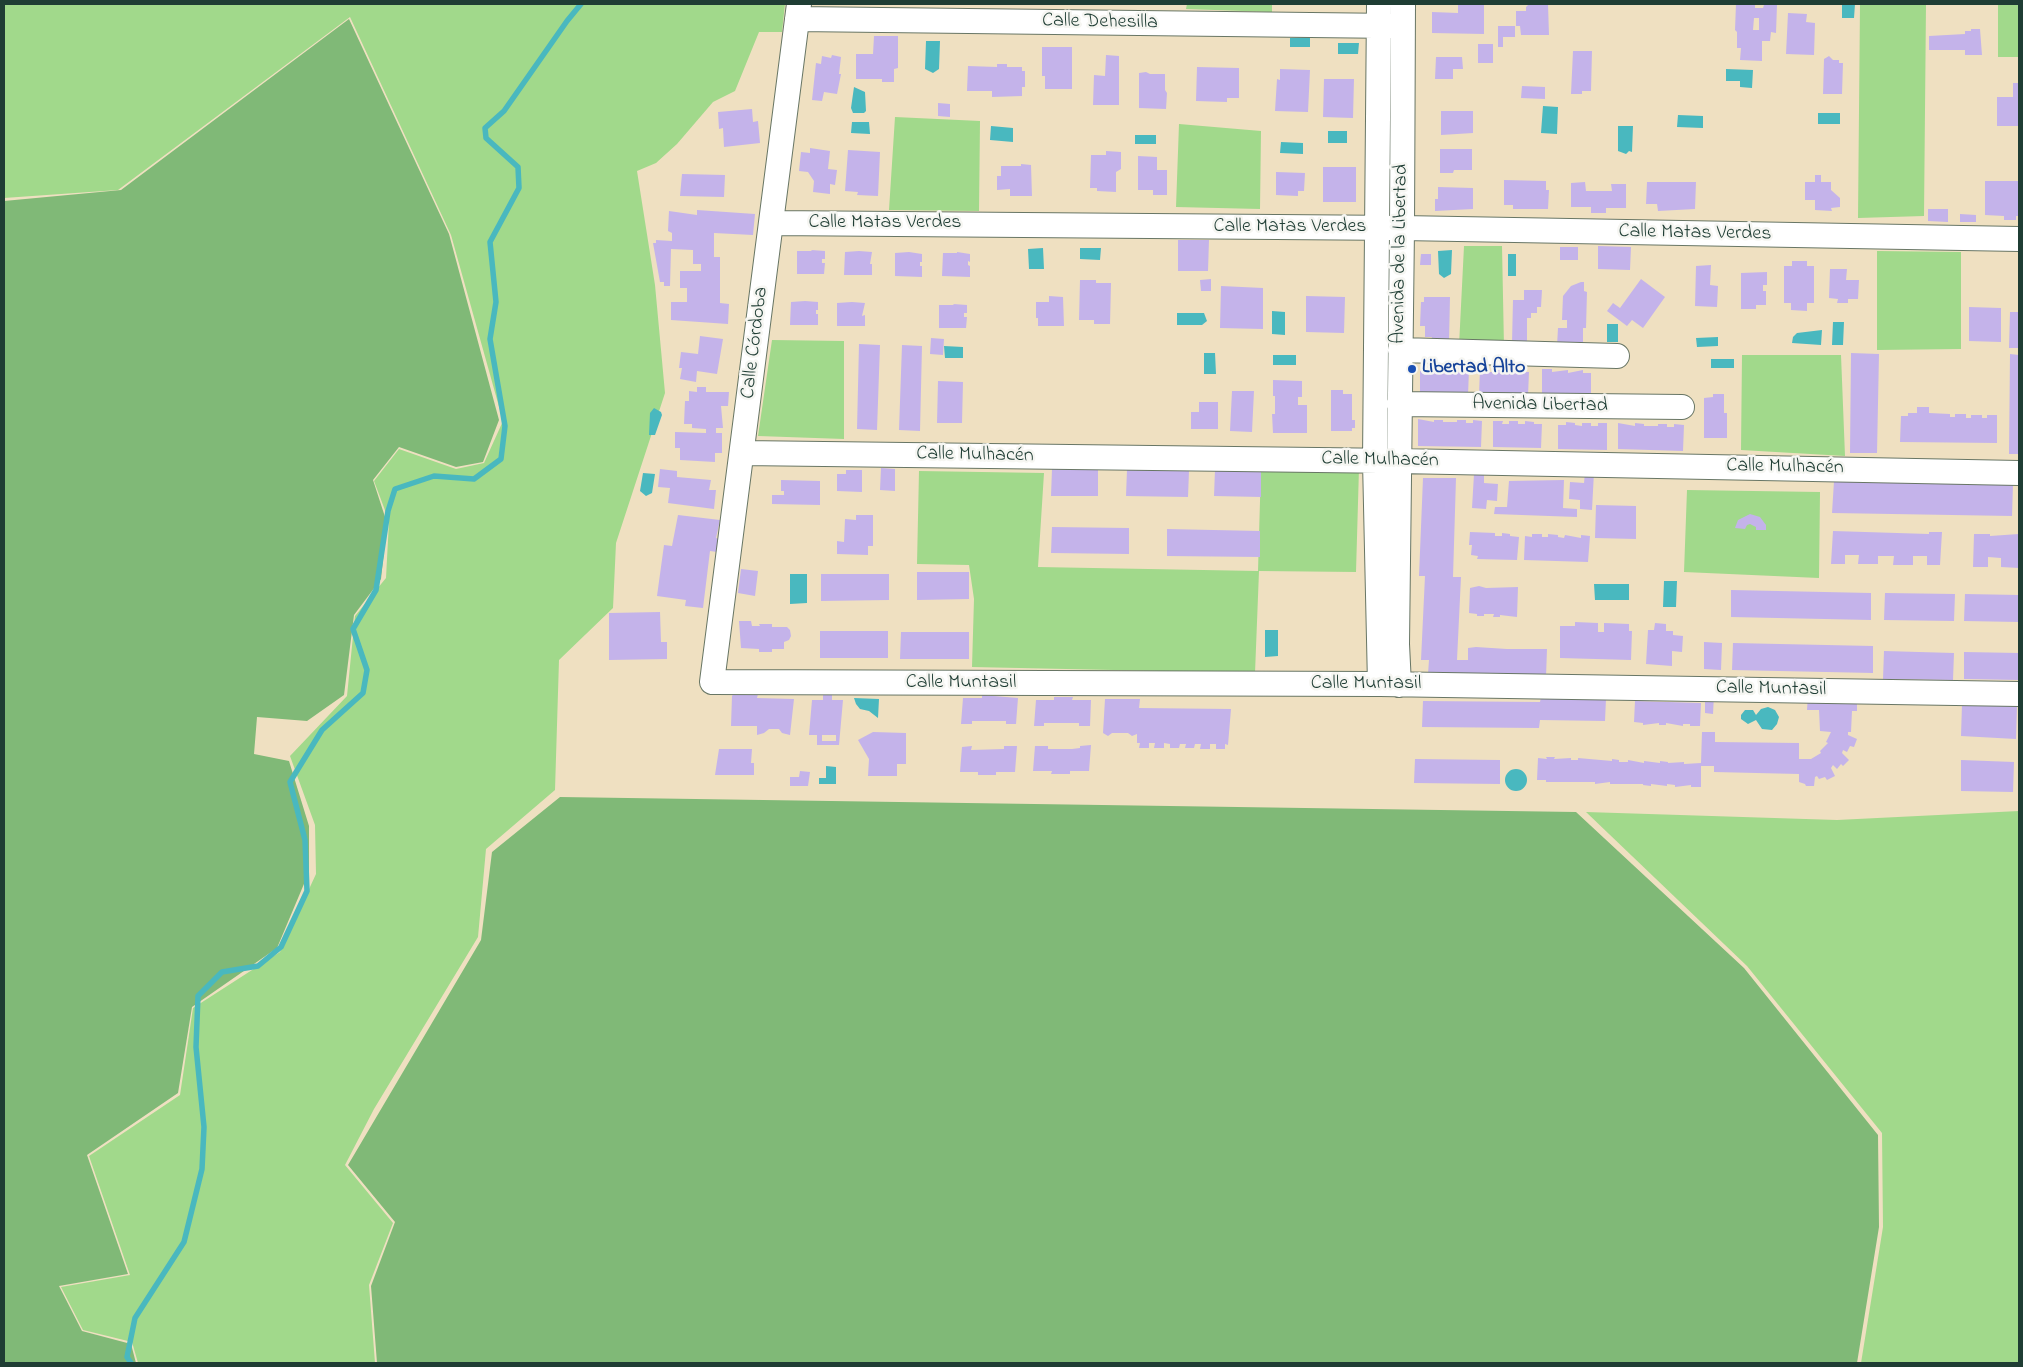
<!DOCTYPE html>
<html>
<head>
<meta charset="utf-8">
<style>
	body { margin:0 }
	#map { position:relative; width:2023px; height:1367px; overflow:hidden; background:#efe0c1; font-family:"Indie Flower",sans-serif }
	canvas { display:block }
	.frame { position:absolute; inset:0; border:5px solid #1f3d34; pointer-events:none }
</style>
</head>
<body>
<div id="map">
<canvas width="2023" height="1367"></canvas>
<div class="frame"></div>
</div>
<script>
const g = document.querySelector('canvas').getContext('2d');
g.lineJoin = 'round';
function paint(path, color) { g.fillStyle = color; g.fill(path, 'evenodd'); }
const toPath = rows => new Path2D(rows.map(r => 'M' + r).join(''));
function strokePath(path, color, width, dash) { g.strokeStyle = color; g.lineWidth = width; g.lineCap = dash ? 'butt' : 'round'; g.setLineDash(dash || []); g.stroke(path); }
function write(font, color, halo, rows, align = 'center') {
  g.font = font + ' "Indie Flower",sans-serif'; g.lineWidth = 5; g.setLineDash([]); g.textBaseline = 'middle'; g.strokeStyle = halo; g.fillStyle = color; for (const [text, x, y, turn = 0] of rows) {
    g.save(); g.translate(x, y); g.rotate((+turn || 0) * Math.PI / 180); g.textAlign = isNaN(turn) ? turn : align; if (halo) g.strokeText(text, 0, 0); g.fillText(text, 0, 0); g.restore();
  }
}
const green = toPath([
	[4,4,785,4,782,32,759,32,735,91,713,102,677,144,656,163,637,171,655,285,665,393,616,543,613,608,559,660,555,790,486,849,478,937,374,1109,345,1165,393,1223,369,1285,375,1363,138,1363,132,1342,83,1330,61,1287,130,1275,89,1156,180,1095,193,1008,280,952,316,874,315,825,290,756,347,696,355,616,386,578,389,521,374,481,399,449,456,469,484,463,503,421,451,235,350,17,118,190,4,198],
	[1187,4,1272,4,1272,12,1186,9],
	[1860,4,1926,4,1924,216,1858,218],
	[1998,4,2019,4,2019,57,1998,57],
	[895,117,980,121,979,211,889,210],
	[1179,124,1261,131,1260,209,1176,207],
	[1464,246,1502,246,1504,347,1459,346],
	[1877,251,1961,252,1961,349,1877,350],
	[772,340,844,341,844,439,758,436],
	[1742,355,1841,355,1845,456,1741,450],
	[1261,466,1359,468,1356,572,1259,571,1255,673,972,667,974,599,969,565,917,564,919,471,1044,473,1038,567,1258,571],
	[1687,490,1820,492,1819,578,1684,572],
	[2019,811,2019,1363,1861,1363,1883,1227,1882,1133,1747,966,1586,812,1837,820]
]);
const forest = toPath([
	[349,19,449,234,499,420,483,462,456,467,399,447,373,480,387,523,381,579,354,615,344,695,307,721,257,717,254,754,289,761,309,826,309,872,277,948,192,1007,178,1093,87,1155,128,1274,59,1286,82,1331,131,1344,136,1363,4,1363,4,201,121,190],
	[560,797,1576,812,1744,968,1878,1135,1879,1227,1857,1363,377,1363,371,1286,395,1222,348,1165,481,940,492,852]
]);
const water = toPath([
	[1842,4,1855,4,1854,18,1842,18],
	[1310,37,1310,47,1290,47,1290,38],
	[926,41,940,41,939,69,933,73,925,69],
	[1338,43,1359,43,1358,54,1338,54],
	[1726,69,1753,70,1752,88,1740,87,1740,81,1726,81],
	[854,87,865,92,866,111,864,113,853,113,851,108],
	[1543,106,1558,107,1557,134,1541,133],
	[1818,113,1840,113,1840,124,1818,124],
	[1678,115,1703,116,1703,128,1677,127],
	[852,122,869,122,870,134,851,133],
	[991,126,1013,128,1013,142,990,140],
	[1618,126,1633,126,1632,152,1629,151,1626,154,1618,151],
	[1328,131,1347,131,1347,143,1328,143],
	[1135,135,1156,135,1156,144,1135,144],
	[1281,142,1303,143,1303,154,1280,153],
	[1043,248,1044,269,1029,269,1028,249],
	[1080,248,1101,248,1100,260,1080,259],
	[1452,250,1451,274,1444,278,1439,274,1438,251],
	[1508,254,1516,254,1516,276,1508,276],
	[1272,311,1285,312,1285,335,1272,334],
	[1177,313,1204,313,1207,321,1202,325,1177,325],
	[1833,322,1844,322,1843,345,1832,345],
	[1607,324,1618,324,1618,342,1607,342],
	[1822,330,1821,345,1792,343,1793,337,1797,333],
	[1718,337,1718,346,1697,347,1696,338],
	[944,346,963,347,963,358,945,358],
	[1204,353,1215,353,1216,374,1204,374],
	[1273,355,1296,355,1296,365,1273,365],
	[1711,359,1734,359,1734,368,1711,368],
	[654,408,661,412,662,415,655,435,649,435,650,413],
	[643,473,655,474,652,493,646,496,640,491],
	[790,574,807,574,807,603,790,604],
	[1664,581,1677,581,1676,607,1663,607],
	[1594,584,1629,584,1629,600,1595,600],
	[1265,630,1278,630,1278,656,1265,657],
	[854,698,879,699,878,718,869,711,860,709,856,704],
	[1768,707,1775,710,1779,717,1777,724,1772,730,1762,729,1756,720,1748,724,1741,719,1741,715,1745,710,1753,710,1756,715,1761,709],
	[826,766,836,767,836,784,819,784,819,778,826,778],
	'1505 780a11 11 0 1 1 22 0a11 11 0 1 1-22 0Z'
]);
const stream = toPath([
	[131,1363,127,1357,135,1318,184,1242,202,1169,204,1127,196,1047,198,996,222,972,258,966,281,947,307,891,305,840,290,782,322,730,363,693,367,670,353,629,376,590,388,511,395,489,434,476,474,479,501,459,505,426,490,339,496,302,490,242,519,188,518,167,486,138,485,128,504,111,567,21,581,4]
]);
const building = toPath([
	[1458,4,1484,4,1484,34,1432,33,1432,12,1458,13],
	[1529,4,1548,4,1549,35,1521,35,1520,26,1516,26,1516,11,1526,11,1526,7],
	[1736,4,1755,5,1755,8,1763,8,1764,5,1777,5,1776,33,1771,32,1770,41,1762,41,1762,61,1740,60,1741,48,1737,48,1737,32,1735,30],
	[1754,18,1759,18,1759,30,1753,30],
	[1788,13,1807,14,1806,22,1815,23,1814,55,1786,54],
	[1498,26,1515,26,1515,37,1503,37,1503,47,1498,47],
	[1971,29,1980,29,1982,55,1965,55,1965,50,1929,50,1929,36,1965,34,1965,31,1971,31],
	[874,36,898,36,898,68,894,69,894,82,882,82,882,79,856,79,856,54,873,54],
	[1478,44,1493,44,1493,63,1478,63],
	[1042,47,1072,47,1072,89,1045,89,1045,76,1042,76],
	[1573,51,1592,51,1591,91,1582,91,1582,94,1571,94],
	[832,55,841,57,839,74,841,74,837,94,824,92,822,101,812,100,816,63,821,64,822,56,831,58],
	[1106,55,1119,56,1119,105,1093,105,1094,75,1105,76],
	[1829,56,1833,60,1839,60,1839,63,1843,63,1842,94,1823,94,1824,59],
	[1436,57,1462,57,1463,69,1453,69,1453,79,1435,79],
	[997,64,1007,64,1007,67,1022,67,1022,71,1025,71,1025,87,1022,87,1022,96,992,97,992,91,967,91,968,66,997,67],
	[1197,67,1239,68,1239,98,1227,98,1227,102,1196,101],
	[1280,69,1310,70,1308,112,1275,111,1277,79,1280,80],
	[1146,72,1150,74,1165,74,1165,90,1167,93,1166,109,1139,108,1139,73],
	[1324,79,1354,79,1353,118,1323,117],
	[2013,83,2019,83,2019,126,1997,126,1997,97,2013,97],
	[1522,86,1545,87,1545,99,1521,98],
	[938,103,950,104,950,117,938,116],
	[752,109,753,122,758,121,760,143,724,147,723,128,719,129,718,112],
	[1441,111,1473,111,1473,133,1441,135],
	[810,148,830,151,828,169,837,170,835,185,830,184,830,194,813,192,814,181,808,172,799,171,801,152,810,153],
	[1440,149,1472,149,1472,170,1454,170,1453,173,1440,173],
	[848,150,880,152,878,196,857,195,858,192,845,191],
	[1106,151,1121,152,1121,169,1116,172,1116,192,1097,191,1097,188,1090,188,1091,155,1106,155],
	[1138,156,1157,157,1157,170,1167,170,1167,195,1153,195,1153,190,1138,190],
	[1021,164,1031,165,1032,196,1010,196,1010,189,997,190,997,176,1001,176,1001,166,1021,166],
	[1323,167,1356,167,1356,202,1323,202],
	[1276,172,1305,173,1304,191,1298,191,1298,196,1276,195],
	[682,174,725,175,724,197,680,196],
	[1815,175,1821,175,1821,182,1831,182,1831,190,1840,198,1840,207,1831,208,1832,211,1815,210,1815,200,1805,200,1805,182,1815,182],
	[1504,180,1546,181,1546,190,1549,190,1548,209,1513,209,1513,205,1504,205],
	[1985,181,2018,181,2019,216,2016,216,2016,220,2004,220,2004,216,1985,215],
	[1585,182,1586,191,1612,191,1611,184,1626,184,1626,208,1606,208,1606,213,1591,213,1591,207,1571,207,1571,183],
	[1647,182,1696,182,1695,209,1658,211,1657,204,1646,204],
	[1438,187,1473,188,1473,209,1435,211,1435,199,1438,199],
	[1928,209,1948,209,1948,222,1928,221],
	[697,210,755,214,753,235,714,233,714,257,720,257,720,303,729,304,728,324,671,320,671,302,687,302,687,288,680,288,680,271,701,271,701,264,693,264,693,250,671,249,670,286,664,286,664,282,660,282,653,243,656,243,656,240,672,241,672,233,668,231,669,211,697,215],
	[1960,214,1976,215,1976,222,1960,222],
	[1178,240,1209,240,1208,271,1178,271],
	[1598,246,1631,247,1630,270,1598,269],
	[1560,247,1578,247,1578,260,1560,260],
	[811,250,825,251,825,259,822,259,822,263,825,263,824,274,797,274,797,251,812,251],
	[859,251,872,252,870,264,872,264,872,275,844,275,845,252],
	[909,252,922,254,922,262,920,262,920,266,922,266,922,277,895,276,895,253],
	[957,252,970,254,970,262,968,261,968,265,970,266,970,277,942,276,943,253,957,253],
	[1421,254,1431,254,1431,265,1420,265],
	[1792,261,1807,261,1807,266,1814,266,1814,303,1807,303,1807,311,1791,310,1791,303,1784,303,1784,266,1792,266],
	[1711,265,1710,285,1718,286,1717,307,1695,306,1696,266],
	[1830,269,1847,269,1846,280,1859,280,1858,299,1848,299,1848,303,1837,303,1838,299,1829,298],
	[1767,272,1767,285,1763,285,1763,291,1766,291,1766,305,1756,305,1756,309,1741,309,1741,273],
	[1211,279,1211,291,1201,291,1200,280],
	[1641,279,1665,297,1643,328,1632,320,1627,326,1607,311,1613,303,1620,308],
	[1080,280,1096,280,1096,283,1111,283,1110,324,1094,324,1094,320,1079,320],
	[1581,282,1584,282,1584,291,1587,292,1586,328,1583,328,1583,346,1557,346,1558,328,1567,328,1567,320,1562,320,1563,296,1571,286],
	[1221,286,1263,288,1263,329,1220,328],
	[1524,290,1542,290,1541,307,1537,307,1537,313,1531,313,1531,318,1527,318,1527,343,1512,343,1513,300,1524,300],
	[1049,296,1063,297,1064,326,1038,326,1038,318,1036,318,1036,302,1049,302],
	[1306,296,1345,297,1344,333,1306,332],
	[1424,297,1450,297,1449,341,1431,340,1432,337,1425,337,1425,326,1420,326,1421,302,1424,302],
	[805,301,818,302,818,310,816,310,816,314,818,314,818,325,790,325,791,302],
	[852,302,865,303,862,316,865,315,865,326,837,326,837,303],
	[953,304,967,305,967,313,964,313,964,317,967,317,966,328,939,328,939,305,954,305],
	[1969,307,2001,308,2001,342,1969,341],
	[2010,312,2019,312,2019,348,2009,348],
	[700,336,723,339,717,374,697,371,696,382,680,379,682,368,679,368,681,352,698,354],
	[931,338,944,339,943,355,930,354],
	[859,344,880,345,877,430,857,429],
	[902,345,922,346,920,431,899,430],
	[1851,353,1879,354,1877,453,1850,453],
	[2010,354,2019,355,2019,454,2009,454],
	[1427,369,1436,369,1436,371,1443,371,1443,369,1452,369,1452,371,1459,372,1459,369,1469,369,1468,396,1420,395,1420,371,1427,371],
	[1480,369,1489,369,1489,372,1496,372,1496,369,1512,372,1512,369,1521,370,1521,372,1529,372,1528,396,1479,395],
	[1542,369,1552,369,1552,372,1568,370,1568,373,1583,370,1583,373,1591,373,1591,397,1542,396],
	[1273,380,1302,381,1302,397,1298,397,1298,405,1307,405,1307,433,1273,433,1272,414,1275,414,1275,396,1273,396],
	[938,381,963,382,962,423,937,423],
	[697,387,706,387,706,392,729,392,728,406,721,406,723,428,716,428,716,433,722,433,722,453,715,453,715,462,680,460,680,448,675,448,675,432,706,433,706,429,692,428,692,424,684,424,685,401,689,401,689,391,697,392],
	[1331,390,1343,390,1343,394,1352,394,1352,420,1355,420,1355,428,1352,428,1352,431,1331,431],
	[1232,391,1254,391,1252,432,1230,431],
	[1713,394,1724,394,1724,413,1727,413,1727,438,1704,438,1704,398,1713,397],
	[1199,402,1218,402,1218,429,1191,429,1191,412,1199,412],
	[1917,407,1929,407,1929,413,1950,414,1950,417,1955,417,1955,414,1966,414,1966,418,1971,418,1971,415,1982,415,1982,418,1987,418,1987,415,1997,415,1997,443,1900,442,1901,416,1908,416,1908,413,1917,413],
	[1418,419,1434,422,1434,420,1443,420,1443,422,1457,422,1457,420,1466,420,1466,423,1473,423,1473,420,1482,421,1481,447,1418,446],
	[1493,421,1503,421,1502,424,1509,424,1509,421,1518,421,1518,424,1525,424,1525,421,1534,422,1534,424,1542,424,1541,448,1493,447],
	[1566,422,1575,423,1575,425,1582,426,1582,423,1591,423,1591,426,1598,426,1598,423,1607,423,1607,450,1558,449,1558,425,1566,425],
	[1618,423,1635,426,1635,423,1644,424,1644,426,1658,426,1658,424,1667,424,1667,427,1674,427,1674,424,1684,425,1683,451,1618,449],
	[881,468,895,469,895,491,880,490],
	[660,469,677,471,677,477,711,480,709,490,716,490,714,509,668,503,670,488,658,487],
	[1052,469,1098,470,1098,496,1051,496],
	[846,470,862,470,862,492,837,491,837,474,846,474],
	[1127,470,1189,471,1188,497,1126,496],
	[1215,470,1261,471,1261,497,1214,496],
	[1585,472,1594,472,1592,510,1580,509,1580,500,1569,499,1570,482,1584,483],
	[1474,474,1484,474,1484,483,1498,484,1497,501,1487,500,1486,509,1472,508],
	[1423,478,1456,478,1453,577,1461,577,1457,660,1468,660,1468,648,1476,647,1507,649,1547,649,1546,677,1428,674,1429,660,1421,660,1425,576,1419,576],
	[781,480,820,481,820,505,772,504,772,495,784,495,784,491,781,491],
	[1564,480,1563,508,1577,509,1577,517,1494,514,1495,507,1507,507,1509,481],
	[1834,481,2013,484,2012,516,1832,513],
	[1596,505,1636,506,1636,539,1595,538],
	[1750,514,1760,517,1766,525,1766,530,1756,530,1756,527,1750,524,1747,525,1745,529,1735,528,1738,520],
	[678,515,720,520,716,538,719,539,717,552,710,551,703,608,685,606,686,600,657,596,664,545,672,546],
	[856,515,873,515,873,546,868,546,868,555,837,554,837,541,844,542,845,519,856,520],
	[1052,527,1129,528,1129,554,1051,553],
	[1167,529,1260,531,1260,557,1167,556],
	[1833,531,1929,534,1929,532,1942,532,1940,565,1927,565,1927,556,1913,556,1913,565,1893,565,1894,556,1878,556,1878,564,1858,564,1859,555,1845,555,1845,564,1831,564],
	[1470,532,1495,533,1495,536,1502,536,1502,533,1510,534,1510,536,1519,537,1517,560,1477,559,1478,556,1471,555,1472,545,1469,545],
	[1532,534,1542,534,1542,537,1548,537,1548,534,1558,535,1558,537,1564,538,1565,535,1581,538,1581,535,1590,536,1588,562,1524,560,1525,536,1532,537],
	[1974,534,1990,534,1990,536,2019,534,2019,568,2001,567,2001,558,1988,557,1988,567,1973,567],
	[741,569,758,571,755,596,738,593],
	[917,572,969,572,969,599,917,600],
	[821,574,889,574,889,600,821,601],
	[1479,586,1486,588,1518,587,1517,617,1500,615,1500,617,1493,617,1494,614,1484,614,1484,616,1477,616,1477,614,1469,613,1470,588],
	[1731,590,1871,593,1871,620,1731,617],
	[1885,593,1955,594,1954,621,1884,620],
	[1965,594,2019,595,2019,622,1964,621],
	[660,612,661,642,667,642,667,659,609,660,609,613],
	[739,621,751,621,752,626,760,626,759,624,772,624,772,627,787,627,790,630,791,636,789,640,784,642,784,649,772,649,772,652,759,652,759,649,741,648],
	[1575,622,1598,623,1598,632,1604,632,1604,623,1629,624,1629,631,1632,631,1631,660,1560,658,1560,626,1575,626],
	[1655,623,1666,624,1666,631,1673,631,1673,635,1683,636,1682,652,1672,651,1672,666,1646,664,1648,630,1654,630],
	[820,631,888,631,888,658,820,658],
	[901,632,969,632,969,659,900,659],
	[1704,642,1722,643,1721,670,1704,669],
	[1733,643,1873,646,1873,673,1732,670],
	[1884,651,1954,653,1953,680,1883,679],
	[1964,652,2019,653,2019,680,1964,679],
	[734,693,758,694,757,698,794,699,790,735,782,733,779,729,769,729,764,733,757,735,757,726,731,726,732,696],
	[823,694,832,694,832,700,843,700,839,745,817,745,817,735,809,735,812,700,823,700],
	[822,735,836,735,836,741,822,741],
	[1808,694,1857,700,1857,711,1852,711,1851,732,1848,732,1848,735,1857,739,1854,747,1850,746,1847,752,1843,750,1842,753,1849,760,1843,766,1841,764,1837,769,1833,765,1831,768,1835,776,1827,780,1825,777,1819,779,1817,776,1815,777,1814,786,1806,786,1805,784,1799,782,1799,774,1714,772,1714,766,1701,766,1701,787,1691,787,1691,785,1675,787,1675,785,1667,784,1667,786,1651,784,1651,786,1643,785,1643,784,1610,784,1610,782,1595,784,1595,782,1546,782,1546,780,1537,780,1538,758,1547,759,1546,757,1555,757,1554,759,1571,758,1571,760,1578,760,1578,758,1612,761,1612,759,1619,760,1619,762,1628,762,1628,760,1644,763,1644,761,1660,763,1660,761,1668,762,1668,763,1684,762,1684,764,1701,763,1702,732,1715,732,1715,742,1799,743,1799,759,1811,759,1821,753,1820,751,1828,743,1826,742,1831,732,1820,731,1819,710,1807,710],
	[982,695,1018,698,1016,724,1006,724,1006,721,972,721,972,724,961,724,963,698,982,698],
	[1705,695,1714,695,1713,714,1705,713],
	[1054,697,1073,697,1072,700,1091,700,1090,726,1079,726,1079,723,1044,723,1044,726,1034,726,1036,700,1054,700],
	[1541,697,1606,699,1605,721,1540,720,1539,728,1422,727,1423,701,1540,702],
	[1105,699,1140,699,1139,708,1231,709,1228,745,1225,744,1225,749,1216,749,1216,744,1210,744,1210,749,1200,749,1201,744,1195,744,1194,748,1185,748,1186,744,1180,744,1179,748,1170,748,1170,744,1164,743,1164,748,1154,748,1155,743,1149,743,1149,748,1139,748,1140,743,1137,743,1137,734,1132,736,1128,733,1112,733,1108,736,1103,733],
	[1635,701,1701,703,1700,726,1690,726,1690,724,1683,724,1683,726,1666,723,1666,725,1659,725,1659,723,1643,725,1643,723,1634,722],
	[1962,704,2017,706,2016,739,1961,736],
	[873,732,906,733,906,764,897,764,897,776,868,776,869,759,858,740],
	[1091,745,1089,771,1070,771,1070,774,1051,774,1052,771,1033,771,1035,746,1048,746,1048,749,1072,749,1080,748,1080,746],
	[972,746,971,750,1004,749,1004,746,1017,746,1015,772,996,772,996,775,978,775,978,772,960,772,962,747],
	[719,749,752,749,751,763,754,763,754,775,715,775],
	[1415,759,1500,760,1500,784,1414,783],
	[1961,760,2014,762,2013,792,1961,791],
	[800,771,810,772,808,786,790,786,790,777,799,777]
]);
const minor = toPath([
	[799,4,712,682,1380,684,2019,694],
	[1379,4,1375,461,1380,684],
	[797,19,1396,26],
	[771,223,1402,228,2019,239],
	[1400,350,1617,356],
	[1399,404,1682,407],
	[742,453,1399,461,2019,473],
	[1399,685,1397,644,1402,228,1403,4]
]);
const markers = [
	[1412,369,5,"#1a4fb4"]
];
const streetNames = [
	["Calle Dehesilla",1100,23,1],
	["Calle Matas Verdes",885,224],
	["Calle Matas Verdes",1290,228],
	["Calle Matas Verdes",1695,234,1],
	["Avenida de la Libertad",1401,254,-89],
	["Calle Córdoba",756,343,-83],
	["Avenida Libertad",1540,406,1],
	["Calle Mulhacén",975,456,1],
	["Calle Mulhacén",1380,461,1],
	["Calle Mulhacén",1785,468,1],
	["Calle Muntasil",961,684],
	["Calle Muntasil",1366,685],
	["Calle Muntasil",1771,690,1]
];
const transitNames = [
	["Libertad Alto",1422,369]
];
paint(green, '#a1d98b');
paint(forest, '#80b977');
paint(water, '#49b8bf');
strokePath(stream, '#49b8bf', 5.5);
paint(building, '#c4b3ea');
strokePath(minor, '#687665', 26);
strokePath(minor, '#fff', 24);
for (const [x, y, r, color] of markers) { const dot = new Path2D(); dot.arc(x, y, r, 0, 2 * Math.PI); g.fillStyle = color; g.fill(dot); strokePath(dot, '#f6f6f2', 2); }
write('20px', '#1f3d34', '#f6f6f2', streetNames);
write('bold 20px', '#164399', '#f6f6f2', transitNames, 'left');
</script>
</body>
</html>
